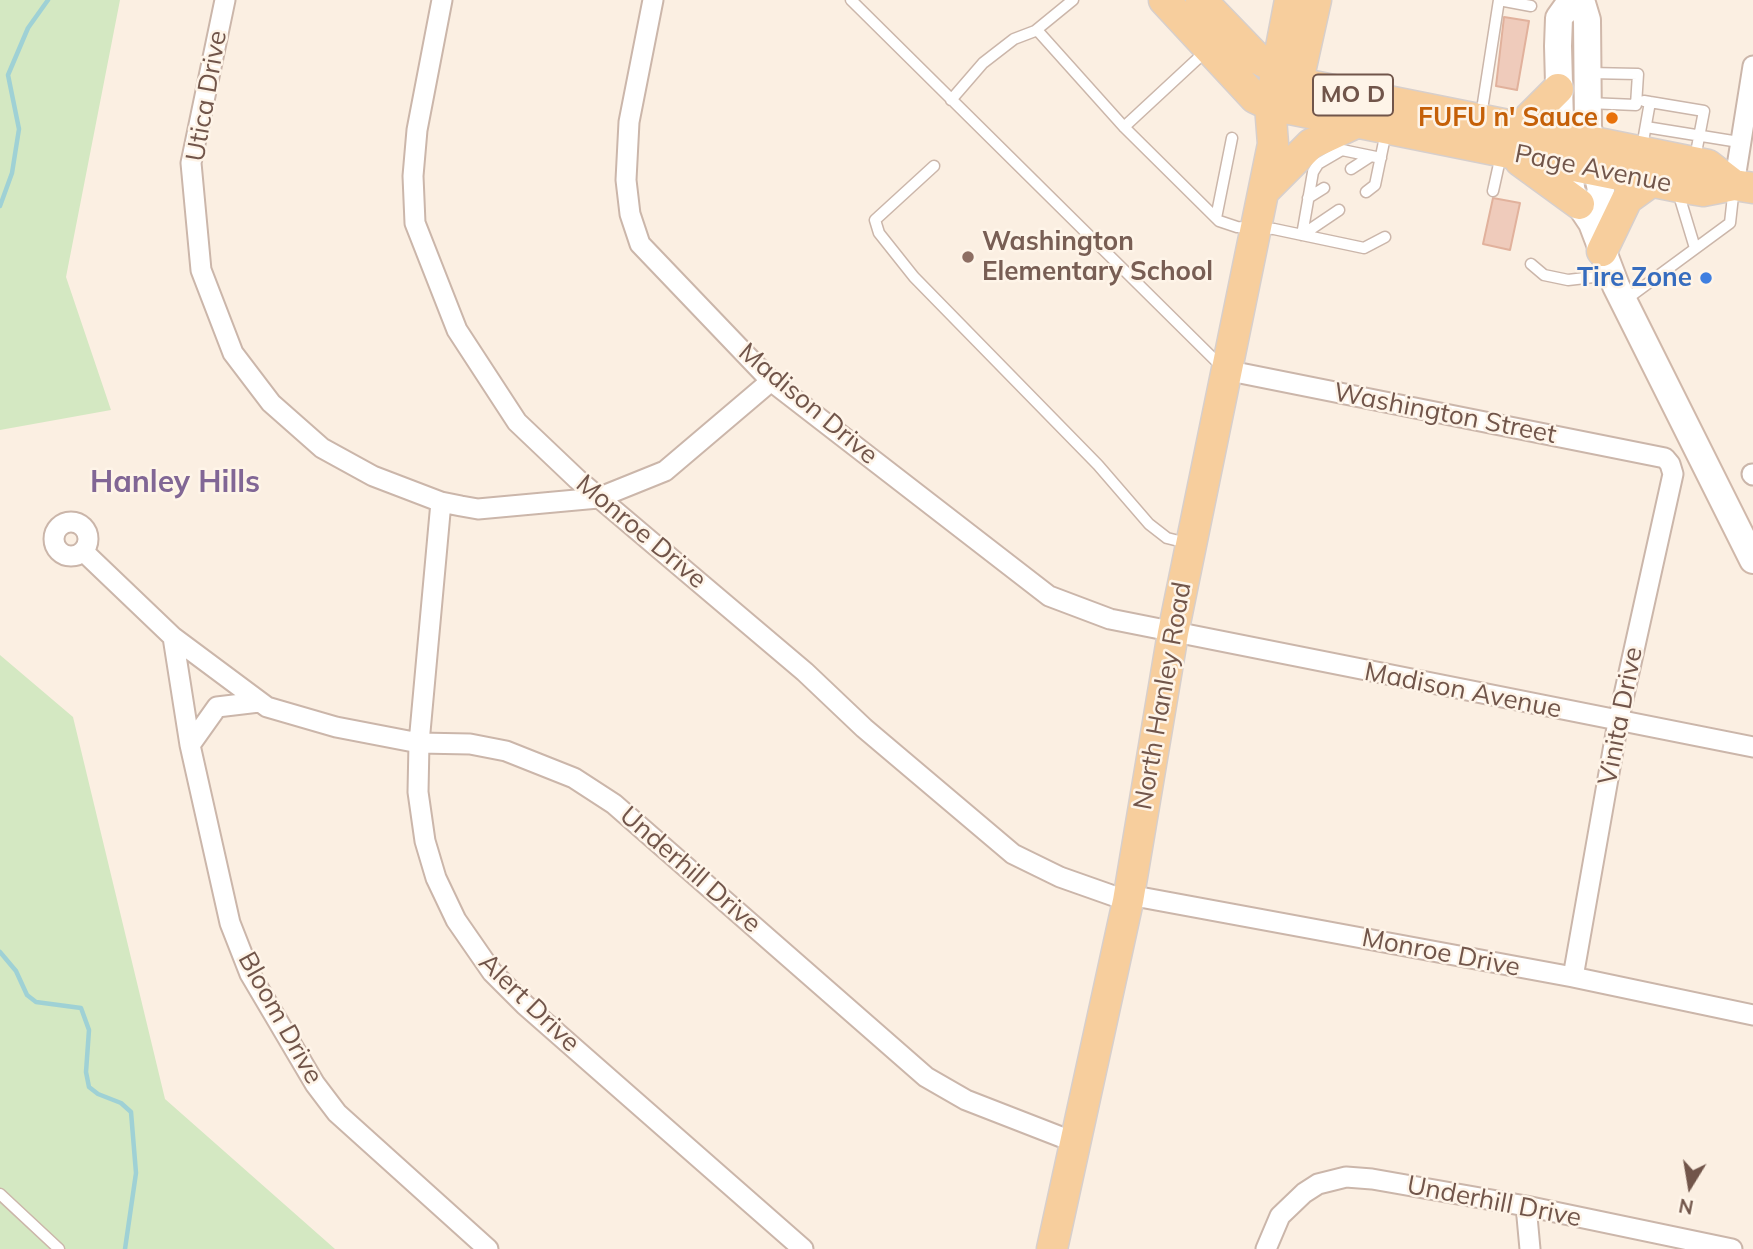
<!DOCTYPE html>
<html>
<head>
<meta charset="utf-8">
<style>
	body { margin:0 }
	#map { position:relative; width:1753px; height:1249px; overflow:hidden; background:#fbefe2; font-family:Mulish,sans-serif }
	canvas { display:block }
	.north { position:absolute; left:1655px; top:1151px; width:70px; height:70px; -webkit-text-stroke:5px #fef4e8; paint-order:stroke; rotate:191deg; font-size:19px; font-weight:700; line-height:28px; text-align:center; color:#71554a }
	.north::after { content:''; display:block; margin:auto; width:24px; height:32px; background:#71554a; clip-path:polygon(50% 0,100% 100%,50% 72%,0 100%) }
</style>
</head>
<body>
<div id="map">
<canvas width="1753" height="1249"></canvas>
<div class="north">N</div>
</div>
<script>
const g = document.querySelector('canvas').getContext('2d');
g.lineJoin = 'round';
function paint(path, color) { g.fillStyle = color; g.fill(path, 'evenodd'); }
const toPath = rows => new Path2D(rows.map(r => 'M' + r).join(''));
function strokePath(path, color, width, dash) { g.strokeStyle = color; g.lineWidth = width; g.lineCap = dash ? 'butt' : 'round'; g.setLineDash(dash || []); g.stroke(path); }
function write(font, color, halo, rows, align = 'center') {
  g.font = font + ' Mulish,sans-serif'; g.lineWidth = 5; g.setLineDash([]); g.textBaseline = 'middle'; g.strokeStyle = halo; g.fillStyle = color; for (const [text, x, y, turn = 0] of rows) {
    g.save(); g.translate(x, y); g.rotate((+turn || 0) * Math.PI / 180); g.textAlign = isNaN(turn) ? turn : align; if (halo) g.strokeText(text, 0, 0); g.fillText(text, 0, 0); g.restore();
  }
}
const green = toPath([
	[0,0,120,0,66,277,111,410,0,430],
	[0,655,73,717,165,1099,335,1249,0,1249]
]);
const stream = toPath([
	[0,206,12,173,19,129,8,75,28,28,48,0],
	[0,952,16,971,27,995,36,1002,81,1008,89,1030,86,1072,89,1087,98,1094,121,1103,131,1112,136,1173,125,1249]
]);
const building = toPath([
	[1504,17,1529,21,1517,90,1496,86,1504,17],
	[1493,198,1520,203,1510,250,1483,244,1493,198]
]);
const lane = toPath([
	[851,0,1224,369],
	[1037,30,1124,127,1219,221,1237,227,1274,229,1364,248,1385,237],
	[951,100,983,63,1014,39,1035,31,1073,0],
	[1650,102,1704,111,1695,158],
	[1588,103,1636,105,1638,74,1589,73],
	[1481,116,1499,0,1531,6],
	[1124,127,1206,51],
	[1646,127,1739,142],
	[1642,147,1650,102,1644,101],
	[934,166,875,220,879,233,914,277,1098,465,1149,524,1167,538,1187,543],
	[1351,169,1371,156],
	[1493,191,1501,155],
	[1366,192,1375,185,1386,132],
	[1678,192,1695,248],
	[1308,198,1324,188],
	[1216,218,1232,138],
	[1302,235,1313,172,1318,164,1342,150,1381,158],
	[1302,235,1339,210],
	[1531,264,1544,275,1568,280,1611,275],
	[1624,301,1730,223,1734,187],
	[0,1194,59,1249]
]);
const street = toPath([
	[225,0,191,163,201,270,233,353,271,403,322,448,373,476,441,502,461,506,478,509,598,498,665,471,771,381],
	[442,0,417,130,413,176,415,223,457,330,517,422,577,479,805,672,864,728,1013,854,1060,877,1128,901],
	[653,0,629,122,626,180,630,214,640,244,771,381,1049,596,1110,619,1753,747],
	[1734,185,1753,66],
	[1225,370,1665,458,1670,464,1673,474,1618,722,1573,977],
	[1752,474,1753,475],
	[441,502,419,743,418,792,425,841,436,878,456,920,492,972,525,1005,803,1249],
	'54 539a17 17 0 1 1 34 0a17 17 0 1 1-34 0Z',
	[83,551,173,637,267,707,336,727,419,743,470,744,506,751,574,778,614,804,926,1077,966,1100,1074,1142],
	[173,637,190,745,230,923,250,974,315,1084,337,1113,488,1249],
	[190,745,217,707,259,702],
	[1129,895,1573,977,1753,1015],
	[1526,1206,1530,1249],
	[1266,1249,1280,1216,1304,1193,1318,1184,1346,1177,1372,1179,1526,1206,1732,1249]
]);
const secondary = toPath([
	[1572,0,1559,18,1558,46,1560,122,1572,193,1592,223,1616,286,1753,560],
	[1581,0,1587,20,1588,127,1601,190,1592,223]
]);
const primary = toPath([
	[1164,0,1255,98,1270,105,1684,188,1703,191,1734,185,1753,188],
	[1201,0,1258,59,1308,85,1708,165,1734,185],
	[1294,99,1316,0],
	[1520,127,1558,89],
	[1520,161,1579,204],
	[1264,191,1311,144,1356,123],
	[1602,251,1627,199,1652,181],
	[1052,1249,1128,901,1173,633,1273,144,1270,105,1290,0]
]);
const markers = [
	[1612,118,7,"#e8710a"],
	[968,257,7,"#8d6e63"],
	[1706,278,7,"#3f7fe0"]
];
const shields = [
	[1353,95,80]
];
const shieldNames = [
	["MO D",1353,95]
];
const streetNames = [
	["Utica Drive",207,96,-80],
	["Page Avenue",1593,169,11],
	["Madison Drive",808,404,40],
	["Washington Street",1445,414,11],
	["Monroe Drive",641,532,40],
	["Madison Avenue",1463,691,11],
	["North Hanley Road",1163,696,-80],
	["Vinita Drive",1621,716,-79],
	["Underhill Drive",690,870,41],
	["Monroe Drive",1441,953,11],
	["Alert Drive",529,1003,44],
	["Bloom Drive",280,1018,61],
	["Underhill Drive",1494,1202,11]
];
const foodNames = [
	["FUFU n' Sauce",1598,118]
];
const educationNames = [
	["Washington",982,242],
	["Elementary School",982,272]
];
const shopNames = [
	["Tire Zone",1692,278]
];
const quarterNames = [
	["Hanley Hills",175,483]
];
paint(green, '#d4e8c2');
strokePath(stream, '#9fd1d5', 4.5);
paint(building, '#efcbbb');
strokePath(building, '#e1b19c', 2);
strokePath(lane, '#cbb6aa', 13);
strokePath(street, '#cbb6aa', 23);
strokePath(secondary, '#d0b8aa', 30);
strokePath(primary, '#d7cfcc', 33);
strokePath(lane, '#fff', 10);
strokePath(street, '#fff', 19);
strokePath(secondary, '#fff', 26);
strokePath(primary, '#f7ce9d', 30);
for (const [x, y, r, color] of markers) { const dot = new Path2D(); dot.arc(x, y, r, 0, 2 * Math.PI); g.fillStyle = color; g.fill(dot); strokePath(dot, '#fef4e8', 2.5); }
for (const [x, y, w] of shields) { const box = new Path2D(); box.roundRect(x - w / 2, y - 20.5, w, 41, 5); g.fillStyle = '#fef4e8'; g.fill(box); strokePath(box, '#71554a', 2); }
write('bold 24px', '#71554a', null, shieldNames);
write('26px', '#71554a', '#fef4e8', streetNames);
write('bold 26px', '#c56008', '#fef4e8', foodNames, 'right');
write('bold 26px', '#785e54', '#fef4e8', educationNames, 'left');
write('bold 26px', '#366cbe', '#fef4e8', shopNames, 'right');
write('bold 30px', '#816695', '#fef4e8', quarterNames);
</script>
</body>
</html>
